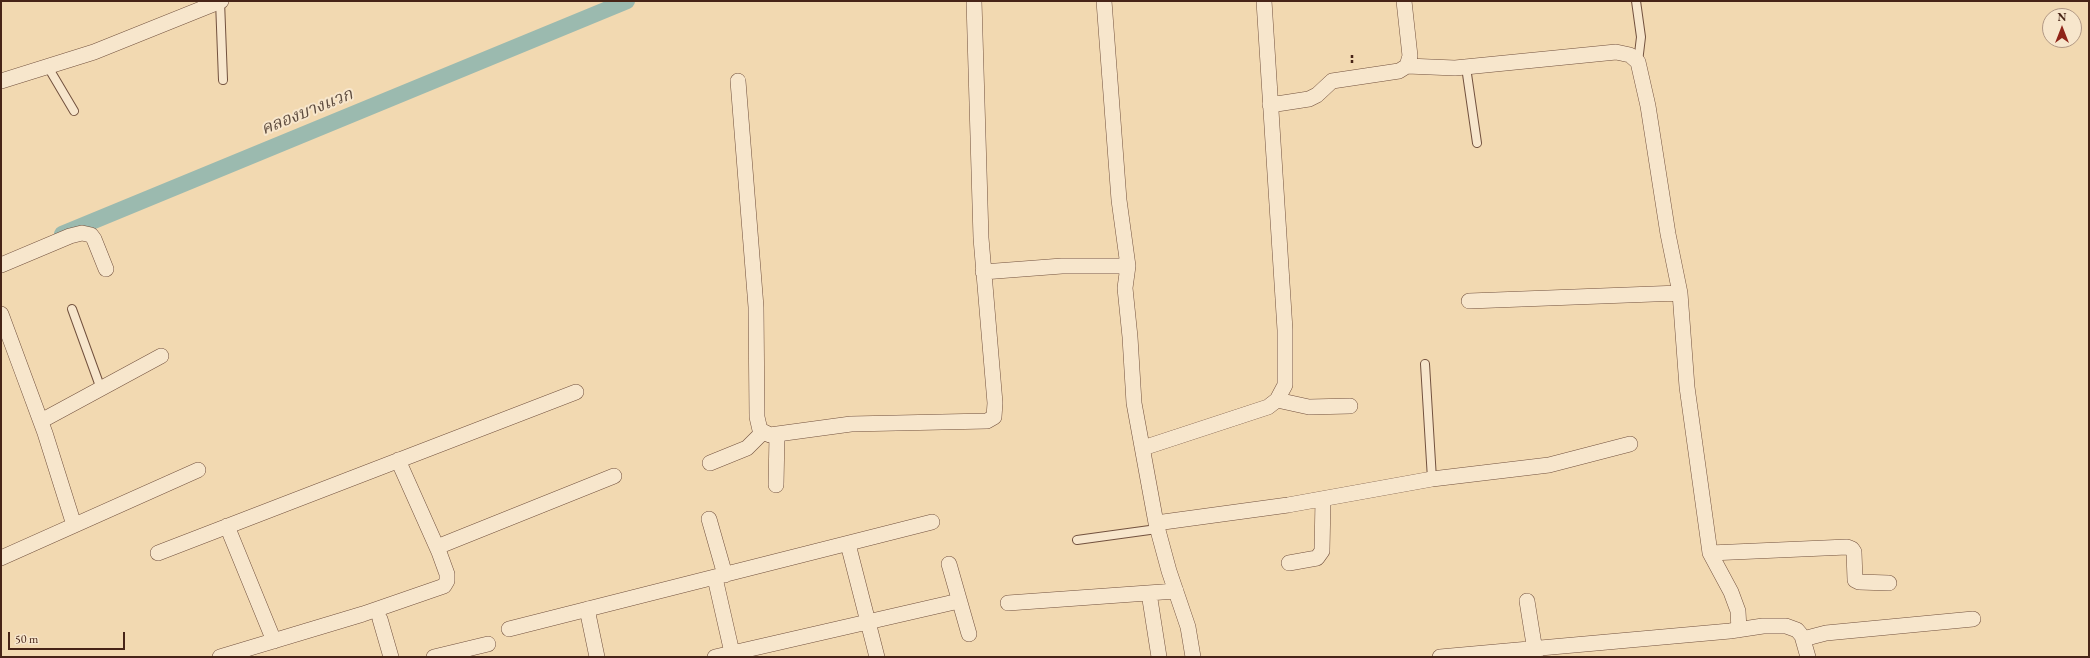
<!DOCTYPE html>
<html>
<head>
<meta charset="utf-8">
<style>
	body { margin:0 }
	#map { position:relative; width:2090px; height:658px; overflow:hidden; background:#f2d9b1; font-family:"EB Garamond",serif }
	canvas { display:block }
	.frame { position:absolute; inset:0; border:2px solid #472417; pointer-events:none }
	.north { position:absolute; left:2042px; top:8px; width:40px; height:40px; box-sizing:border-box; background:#f7e6cc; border:1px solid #b19884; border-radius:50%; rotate:0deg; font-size:11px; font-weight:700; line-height:16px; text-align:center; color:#472417 }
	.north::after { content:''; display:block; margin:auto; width:14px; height:18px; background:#8f2418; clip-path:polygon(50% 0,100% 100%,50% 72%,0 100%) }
	.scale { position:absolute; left:8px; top:632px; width:117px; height:18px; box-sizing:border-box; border:2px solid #472417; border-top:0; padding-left:5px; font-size:12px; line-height:14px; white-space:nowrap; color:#472417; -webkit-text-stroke:3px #f7e6cc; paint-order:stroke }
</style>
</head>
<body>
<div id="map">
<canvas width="2090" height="658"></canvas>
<div class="frame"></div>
<div class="north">N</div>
<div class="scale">50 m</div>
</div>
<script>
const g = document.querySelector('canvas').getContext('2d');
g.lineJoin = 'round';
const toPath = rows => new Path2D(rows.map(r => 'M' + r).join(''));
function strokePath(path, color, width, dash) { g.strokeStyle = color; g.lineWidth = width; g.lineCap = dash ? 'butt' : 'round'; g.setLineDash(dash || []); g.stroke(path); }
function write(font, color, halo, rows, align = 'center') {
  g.font = font + ' "EB Garamond","Noto Serif Thai",serif'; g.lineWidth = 4; g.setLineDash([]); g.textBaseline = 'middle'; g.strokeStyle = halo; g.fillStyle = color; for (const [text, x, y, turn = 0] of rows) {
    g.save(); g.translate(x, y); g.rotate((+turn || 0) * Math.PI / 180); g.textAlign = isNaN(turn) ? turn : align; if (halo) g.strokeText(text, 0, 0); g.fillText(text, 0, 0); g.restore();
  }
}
const canal = toPath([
	[62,234,627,1]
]);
const path = toPath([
	[1352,55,1352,63]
]);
const service = toPath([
	[220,1,223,80],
	[1636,1,1641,37,1638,62],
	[48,67,74,111],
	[1466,67,1477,143],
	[72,309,101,389],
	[1425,364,1432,479],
	[1077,540,1157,529]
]);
const minor = toPath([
	[1104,1,1119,200,1128,266,1125,288,1130,337,1134,403,1156,523,1169,571,1188,627,1193,657],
	[1407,66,1455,68,1616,52,1630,55,1638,62,1648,106,1668,234,1680,293,1687,387,1710,553,1731,592,1738,611,1739,630],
	[1,81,94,52,221,1],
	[738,81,756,307,757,417,760,430,770,435,851,424,987,421,994,417,995,403,981,238,974,1],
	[1270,105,1309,99,1317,95,1332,81,1399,71,1407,66,1410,56,1404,1],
	[1,265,70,236,82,233,91,235,94,239,106,269],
	[983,272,1062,266,1128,266],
	[1469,301,1680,293],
	[1,314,45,433,74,525],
	[1277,400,1309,407,1350,406],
	[41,421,161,356],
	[1143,448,1268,407,1277,400,1285,385,1285,330,1264,1],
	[710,463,747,448,763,432],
	[776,485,777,435],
	[709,519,725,575],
	[1156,523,1288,505,1432,479,1549,465,1630,444],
	[227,526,274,641],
	[848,544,877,657],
	[437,547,614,476],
	[158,553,576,392],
	[1710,553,1847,547,1852,549,1854,552,1855,580,1859,582,1889,583],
	[1,558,198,470],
	[1289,563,1317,558,1322,551,1323,499],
	[949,564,969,634],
	[715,578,733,657],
	[1149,593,1159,657],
	[1527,601,1536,657],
	[1008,603,1176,591],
	[587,609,597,657],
	[380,619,391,657],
	[509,629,932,522],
	[1803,639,1826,633,1973,619],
	[220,657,363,614,444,586,447,581,447,574,439,552,398,460],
	[434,657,488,644],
	[715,657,959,601],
	[1440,657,1730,631,1763,626,1786,626,1797,630,1802,636,1808,657]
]);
const waterNames = [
	["คลองบางแวก",307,112,-22]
];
strokePath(canal, '#9bbaaf', 16);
strokePath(service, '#72513e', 10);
strokePath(minor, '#72513e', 16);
strokePath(path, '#472417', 2.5, [3, 2]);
strokePath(service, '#f7e6cc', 8);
strokePath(minor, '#f7e6cc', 15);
write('italic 17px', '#5c4a3d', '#f7e6cc', waterNames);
</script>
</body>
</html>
